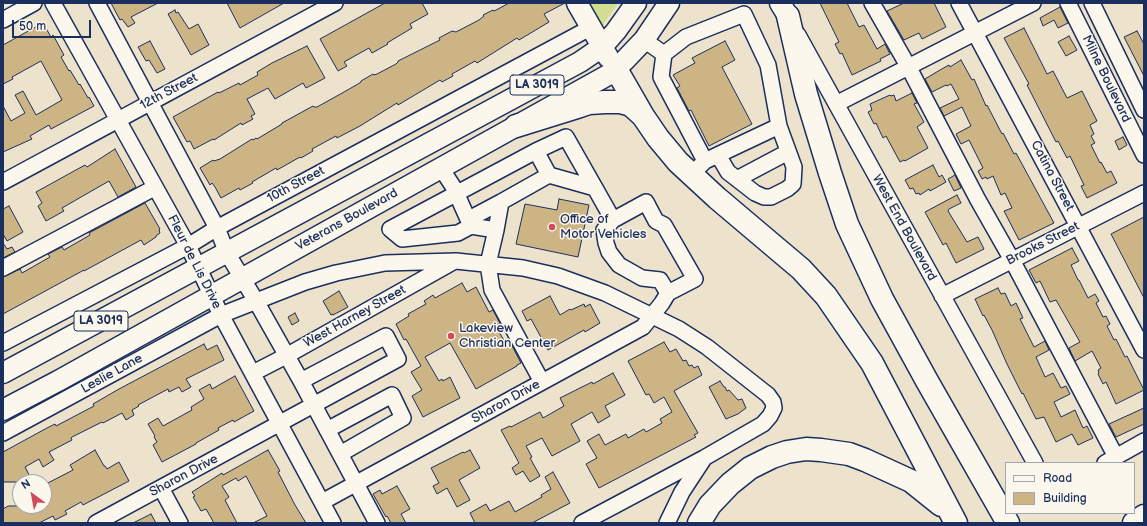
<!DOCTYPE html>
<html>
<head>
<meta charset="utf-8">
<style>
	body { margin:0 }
	#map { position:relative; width:1147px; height:526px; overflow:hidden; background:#ede3cd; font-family:"Balsamiq Sans",sans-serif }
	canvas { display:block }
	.frame { position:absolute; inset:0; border:4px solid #1b2f5e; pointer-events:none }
	.legend { position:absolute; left:1005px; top:462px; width:130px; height:52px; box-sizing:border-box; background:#fbf7ec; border:1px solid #a1a7b3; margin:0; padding:5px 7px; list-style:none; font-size:12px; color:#1b2f5e }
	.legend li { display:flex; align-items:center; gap:8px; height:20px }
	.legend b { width:20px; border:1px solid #a1a7b3 }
	.north { position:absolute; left:12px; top:474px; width:40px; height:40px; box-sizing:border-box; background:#fbf7ec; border:1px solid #a1a7b3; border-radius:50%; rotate:328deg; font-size:11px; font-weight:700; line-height:16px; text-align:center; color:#1b2f5e }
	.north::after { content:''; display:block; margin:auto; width:14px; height:18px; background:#d1495b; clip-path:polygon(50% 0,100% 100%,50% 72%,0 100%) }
	.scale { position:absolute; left:12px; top:20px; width:79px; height:18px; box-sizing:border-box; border:2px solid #1b2f5e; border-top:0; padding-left:5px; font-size:12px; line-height:14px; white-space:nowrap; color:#1b2f5e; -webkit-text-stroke:3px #fbf7ec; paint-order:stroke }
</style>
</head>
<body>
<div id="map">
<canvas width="1147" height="526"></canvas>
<div class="frame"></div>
<ul class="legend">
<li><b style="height:5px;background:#fbf7ec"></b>Road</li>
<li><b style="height:11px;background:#cdb484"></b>Building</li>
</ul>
<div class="north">N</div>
<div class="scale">50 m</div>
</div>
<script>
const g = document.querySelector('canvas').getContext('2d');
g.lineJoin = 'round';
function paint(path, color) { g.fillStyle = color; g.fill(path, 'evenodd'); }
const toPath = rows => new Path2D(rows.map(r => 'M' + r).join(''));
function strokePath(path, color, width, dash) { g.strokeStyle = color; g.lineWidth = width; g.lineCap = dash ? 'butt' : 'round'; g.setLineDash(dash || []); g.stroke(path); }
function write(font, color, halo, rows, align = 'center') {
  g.font = font + ' "Balsamiq Sans",sans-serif'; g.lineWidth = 3; g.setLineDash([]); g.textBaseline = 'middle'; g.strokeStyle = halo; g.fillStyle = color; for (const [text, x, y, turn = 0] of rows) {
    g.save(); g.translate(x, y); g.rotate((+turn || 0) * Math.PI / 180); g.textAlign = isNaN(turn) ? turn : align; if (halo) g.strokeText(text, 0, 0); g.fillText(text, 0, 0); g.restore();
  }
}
const green = toPath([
	[584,3,618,3,599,31]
]);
const building = toPath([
	[111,3,158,3,131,17,135,23,128,27,122,19,120,20,111,3],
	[227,3,284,3,240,28,227,3],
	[385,3,422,3,428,14,410,24,412,28,387,43,388,44,372,53,369,48,344,62,347,66,338,71,320,39,385,3],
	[509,3,565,3,544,14,549,22,519,40,517,38,477,63,475,61,452,74,453,76,442,82,440,80,398,105,397,103,360,126,337,138,336,136,312,149,313,151,301,158,300,157,277,170,276,168,252,182,253,183,240,190,239,188,221,198,215,187,212,183,210,185,200,168,213,160,214,161,220,159,252,139,253,140,256,138,257,139,282,124,282,123,313,106,314,107,317,107,344,92,358,84,361,82,361,81,373,74,374,75,377,74,396,64,398,62,398,61,440,40,439,38,452,31,456,32,479,20,484,16,483,15,493,10,494,11,498,9,509,3],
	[820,3,847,3,859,27,864,25,877,49,885,44,890,54,880,59,881,61,852,75,842,53,840,54,835,44,839,42,820,3],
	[904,3,934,3,946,27,922,39,919,33,904,40,887,11,904,3],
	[1060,7,1068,23,1058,28,1054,20,1043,26,1040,18,1060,7],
	[175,10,176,13,178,12,189,29,198,24,209,45,191,55,168,14,175,10],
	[43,23,51,37,53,35,64,55,61,57,69,71,70,70,79,85,80,84,88,98,89,97,94,106,51,129,49,125,30,136,32,139,3,152,3,106,11,121,25,113,15,95,23,91,36,115,62,100,41,61,12,77,13,79,3,84,3,45,43,23],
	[1024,28,1047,74,1053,71,1067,98,1082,91,1097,121,1090,125,1094,134,1091,136,1095,143,1091,145,1100,163,1101,162,1107,173,1111,171,1117,183,1087,198,1081,186,1084,185,1070,156,1067,158,1058,141,1056,142,1027,85,1029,84,1004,38,1024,28],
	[1137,31,1144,44,1144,76,1124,37,1137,31],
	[1069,36,1077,50,1066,56,1058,42,1069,36],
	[150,41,165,69,157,73,149,60,146,61,138,47,150,41],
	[725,41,735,60,722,67,752,124,709,146,691,110,689,111,677,88,680,86,673,75,695,63,692,58,725,41],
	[307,46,325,78,306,88,303,83,275,99,268,88,247,99,255,114,251,116,253,119,242,125,241,123,214,140,213,139,194,149,190,141,187,142,173,117,218,92,219,93,239,83,240,85,258,75,257,72,272,63,307,46],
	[961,60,972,80,974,79,986,106,987,105,1002,134,1003,133,1014,154,1016,153,1054,223,1019,240,1004,211,1012,208,1005,193,1001,195,993,176,987,179,986,177,982,179,978,171,983,168,969,140,961,144,956,134,971,126,962,107,944,116,940,108,959,99,951,84,947,86,946,85,932,92,925,79,940,70,949,65,950,67,961,60],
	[912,93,917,103,914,104,924,122,917,127,928,148,905,161,904,160,900,162,886,136,883,138,876,123,874,124,868,112,872,110,870,104,890,95,891,96,894,95,896,101,912,93],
	[1123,137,1127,145,1119,150,1115,141,1123,137],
	[115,149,136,187,118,197,109,181,62,208,64,211,46,221,38,206,42,203,36,192,85,165,87,167,115,149],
	[933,165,939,177,942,175,946,182,930,191,929,189,920,195,919,193,916,194,913,188,910,189,905,180,933,165],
	[955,175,961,188,954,191,948,179,955,175],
	[957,195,961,203,949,209,948,211,967,242,978,237,984,249,956,263,946,243,943,245,925,212,957,195],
	[559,199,589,205,578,257,516,244,525,204,557,210,559,199],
	[145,203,160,229,159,230,160,233,156,236,156,237,144,245,141,240,84,271,84,270,3,314,3,277,20,269,22,273,50,257,48,254,62,247,64,250,90,235,89,233,145,203],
	[9,206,23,232,7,241,3,234,3,209,9,206],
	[1144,217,1144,298,1111,234,1144,217],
	[3,243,7,249,12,247,15,252,3,258,3,243],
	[1072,248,1079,261,1071,265,1078,280,1079,280,1088,298,1095,294,1099,301,1096,303,1103,317,1106,316,1110,324,1107,326,1114,340,1116,339,1125,357,1127,356,1144,390,1116,404,1106,382,1103,384,1098,374,1099,373,1098,370,1101,368,1092,351,1075,361,1069,348,1080,342,1056,300,1050,302,1040,281,1036,283,1029,270,1072,248],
	[462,283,467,292,476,287,489,312,493,310,502,327,498,330,506,344,510,342,521,363,517,365,517,366,476,389,450,343,425,357,439,381,442,379,443,381,450,377,460,398,423,417,412,396,422,390,411,372,421,366,406,339,404,340,396,324,409,316,408,314,426,304,424,301,433,295,435,298,462,283],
	[998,288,1001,294,1005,293,1011,306,1016,303,1023,318,1020,319,1034,347,1045,341,1049,350,1036,357,1045,377,1053,373,1061,388,1066,386,1070,394,1054,402,1061,417,1075,410,1083,428,1087,426,1093,438,1078,445,1072,434,1056,442,1044,417,1036,419,1023,393,1022,394,1007,364,992,330,984,315,983,316,975,299,998,288],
	[339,291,348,307,333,315,333,314,331,315,323,301,339,291],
	[550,296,560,315,570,309,571,310,584,304,585,307,590,304,600,323,585,332,584,330,548,350,531,319,527,321,522,311,550,296],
	[295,313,299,321,292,325,288,317,295,313],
	[664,342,670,352,676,349,683,361,686,360,689,366,692,365,694,368,698,366,702,375,674,391,698,433,694,435,696,437,679,446,599,488,586,464,597,458,587,441,599,434,605,445,626,434,628,438,644,429,646,432,662,423,660,419,672,412,664,397,654,403,649,394,646,395,628,361,664,342],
	[204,344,207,350,217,345,224,360,186,379,191,387,182,392,179,387,169,392,168,389,138,405,139,406,132,410,134,415,126,420,122,413,103,423,102,422,72,437,71,438,72,440,49,452,54,460,43,467,39,459,25,467,33,482,3,482,3,452,47,428,55,424,56,426,94,406,93,404,119,389,204,344],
	[613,373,625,395,605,406,610,416,598,423,592,412,571,424,580,441,552,456,542,438,526,446,532,457,530,458,540,476,530,482,523,471,516,475,512,468,519,463,501,430,510,426,511,427,540,412,543,418,564,406,560,398,592,382,593,384,613,373],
	[235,376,254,411,234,422,233,420,218,428,219,430,196,443,196,444,162,462,153,445,157,442,154,437,155,436,148,424,158,418,163,426,192,410,191,407,204,399,199,390,210,384,212,389,235,376],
	[720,381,724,387,725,387,727,391,729,390,738,400,742,399,746,408,738,414,726,419,709,387,720,381],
	[1144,408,1144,424,1116,437,1109,424,1144,408],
	[95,450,104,466,105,466,107,469,119,462,129,481,83,505,81,502,65,511,67,514,55,520,53,516,39,523,3,523,3,509,8,506,44,506,44,499,50,496,44,485,73,470,70,465,95,450],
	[268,450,280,471,278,472,295,505,306,523,253,523,267,516,246,476,238,481,236,478,222,486,229,497,225,500,237,523,214,523,206,509,201,511,193,497,195,496,192,492,222,473,223,475,268,450],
	[470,450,480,468,459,480,470,500,457,507,447,488,437,494,433,486,439,483,431,468,463,452,464,453,470,450],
	[553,472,570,503,532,523,475,523,470,513,486,504,490,511,509,501,515,512,542,497,541,495,551,489,545,477,553,472],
	[397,486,410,509,401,514,406,523,391,523,387,516,386,517,373,494,380,490,382,494,397,486],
	[151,514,156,523,133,523,151,514]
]);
const minor = toPath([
	[53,3,188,246,221,315,333,523],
	[97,3,217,228,227,253,256,301,301,381,377,523],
	[872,3,908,66,978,200,1012,260,1116,457],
	[959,3,1144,350],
	[1068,3,1144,155],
	[1092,3,1144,110],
	[3,20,34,3],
	[798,35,1035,463],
	[644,40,664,54,686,37,744,14,768,65,779,126,705,161,691,175],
	[664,54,661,77,705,161],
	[836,104,1033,3],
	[536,151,566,137,595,188],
	[718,155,728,172,755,193,764,197,771,197,787,189,793,184,794,167,779,126],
	[441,168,454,188,471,226,496,230,488,264,492,290,542,382],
	[737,179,788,152],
	[3,182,335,3],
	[469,219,501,202],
	[613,220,646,202,656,221,664,225,695,279,668,293],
	[471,226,458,233,402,239,390,229,536,151,549,175],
	[3,268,154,188],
	[942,296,1144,193],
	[3,343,188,246,217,228,590,28],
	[253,373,286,356,453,262],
	[327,430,392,395,403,418,340,454],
	[3,433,221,315,305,282,336,273,385,263,456,261,523,268,558,276,605,293,679,329,707,347,768,395,773,402,774,408,770,416,763,424,704,458,582,523],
	[1105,463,1144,441],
	[161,488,180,523],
	[322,502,643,327,662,303,668,293,660,280,642,278,619,265,609,252,606,243,604,230,613,220,595,188,549,175,501,202,496,230],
	[96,523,398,359,386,336,301,381],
	[667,523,682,492,703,460]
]);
const major = toPath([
	[577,3,608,57],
	[780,3,788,16],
	[3,373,580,62,602,47,616,31,636,3],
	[3,410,58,381,608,75,624,61,644,40,669,3]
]);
const highway = toPath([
	[788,16,806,94,830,173,847,224,882,299,927,381,1008,523],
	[616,69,643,116,658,138,678,162,717,198,801,269,826,296,872,363,956,523],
	[516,126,577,107,589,103,605,102,620,102,631,105,642,115],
	[699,523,710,505,730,484,750,468,772,457,787,452,806,449,821,450,849,454,865,460,911,481,941,505],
	[1134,523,1144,516]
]);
const markers = [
	[552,227,4,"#d1495b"],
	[451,336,4,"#d1495b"]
];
const shields = [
	[537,85,54],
	[101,321,54]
];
const shieldNames = [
	["LA 3019",537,85],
	["LA 3019",101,321]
];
const streetNames = [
	["Milne Boulevard",1106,79,64],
	["12th Street",169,92,-28],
	["Catina Street",1052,176,62],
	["10th Street",296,185,-28],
	["Veterans Boulevard",347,220,-29],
	["West End Boulevard",904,228,61],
	["Brooks Street",1043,244,-27],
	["Fleur de Lis Drive",194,262,63],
	["West Harney Street",355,317,-29],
	["Leslie Lane",112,374,-29],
	["Sharon Drive",506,402,-29],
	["Sharon Drive",184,476,-28]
];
const poiNames = [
	["Office of",560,220],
	["Motor Vehicles",560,235],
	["Lakeview",459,329],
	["Christian Center",459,344]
];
paint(green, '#d1dd90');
paint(building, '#cdb484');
strokePath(building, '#1b2f5e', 1);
strokePath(minor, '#1b2f5e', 18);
strokePath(major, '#1b2f5e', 23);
strokePath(highway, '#1b2f5e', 25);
strokePath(minor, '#fbf7ec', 15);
strokePath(major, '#fbf7ec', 20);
strokePath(highway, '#fbf7ec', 22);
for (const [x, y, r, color] of markers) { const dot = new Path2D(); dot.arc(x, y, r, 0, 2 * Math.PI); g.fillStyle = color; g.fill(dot); strokePath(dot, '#fbf7ec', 1.5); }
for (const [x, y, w] of shields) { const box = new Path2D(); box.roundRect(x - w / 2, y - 10, w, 20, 3); g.fillStyle = '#fbf7ec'; g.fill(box); strokePath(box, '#1b2f5e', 1); }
write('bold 12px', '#1b2f5e', null, shieldNames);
write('13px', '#1b2f5e', '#fbf7ec', streetNames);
write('13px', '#1b2f5e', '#fbf7ec', poiNames, 'left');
</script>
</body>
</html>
